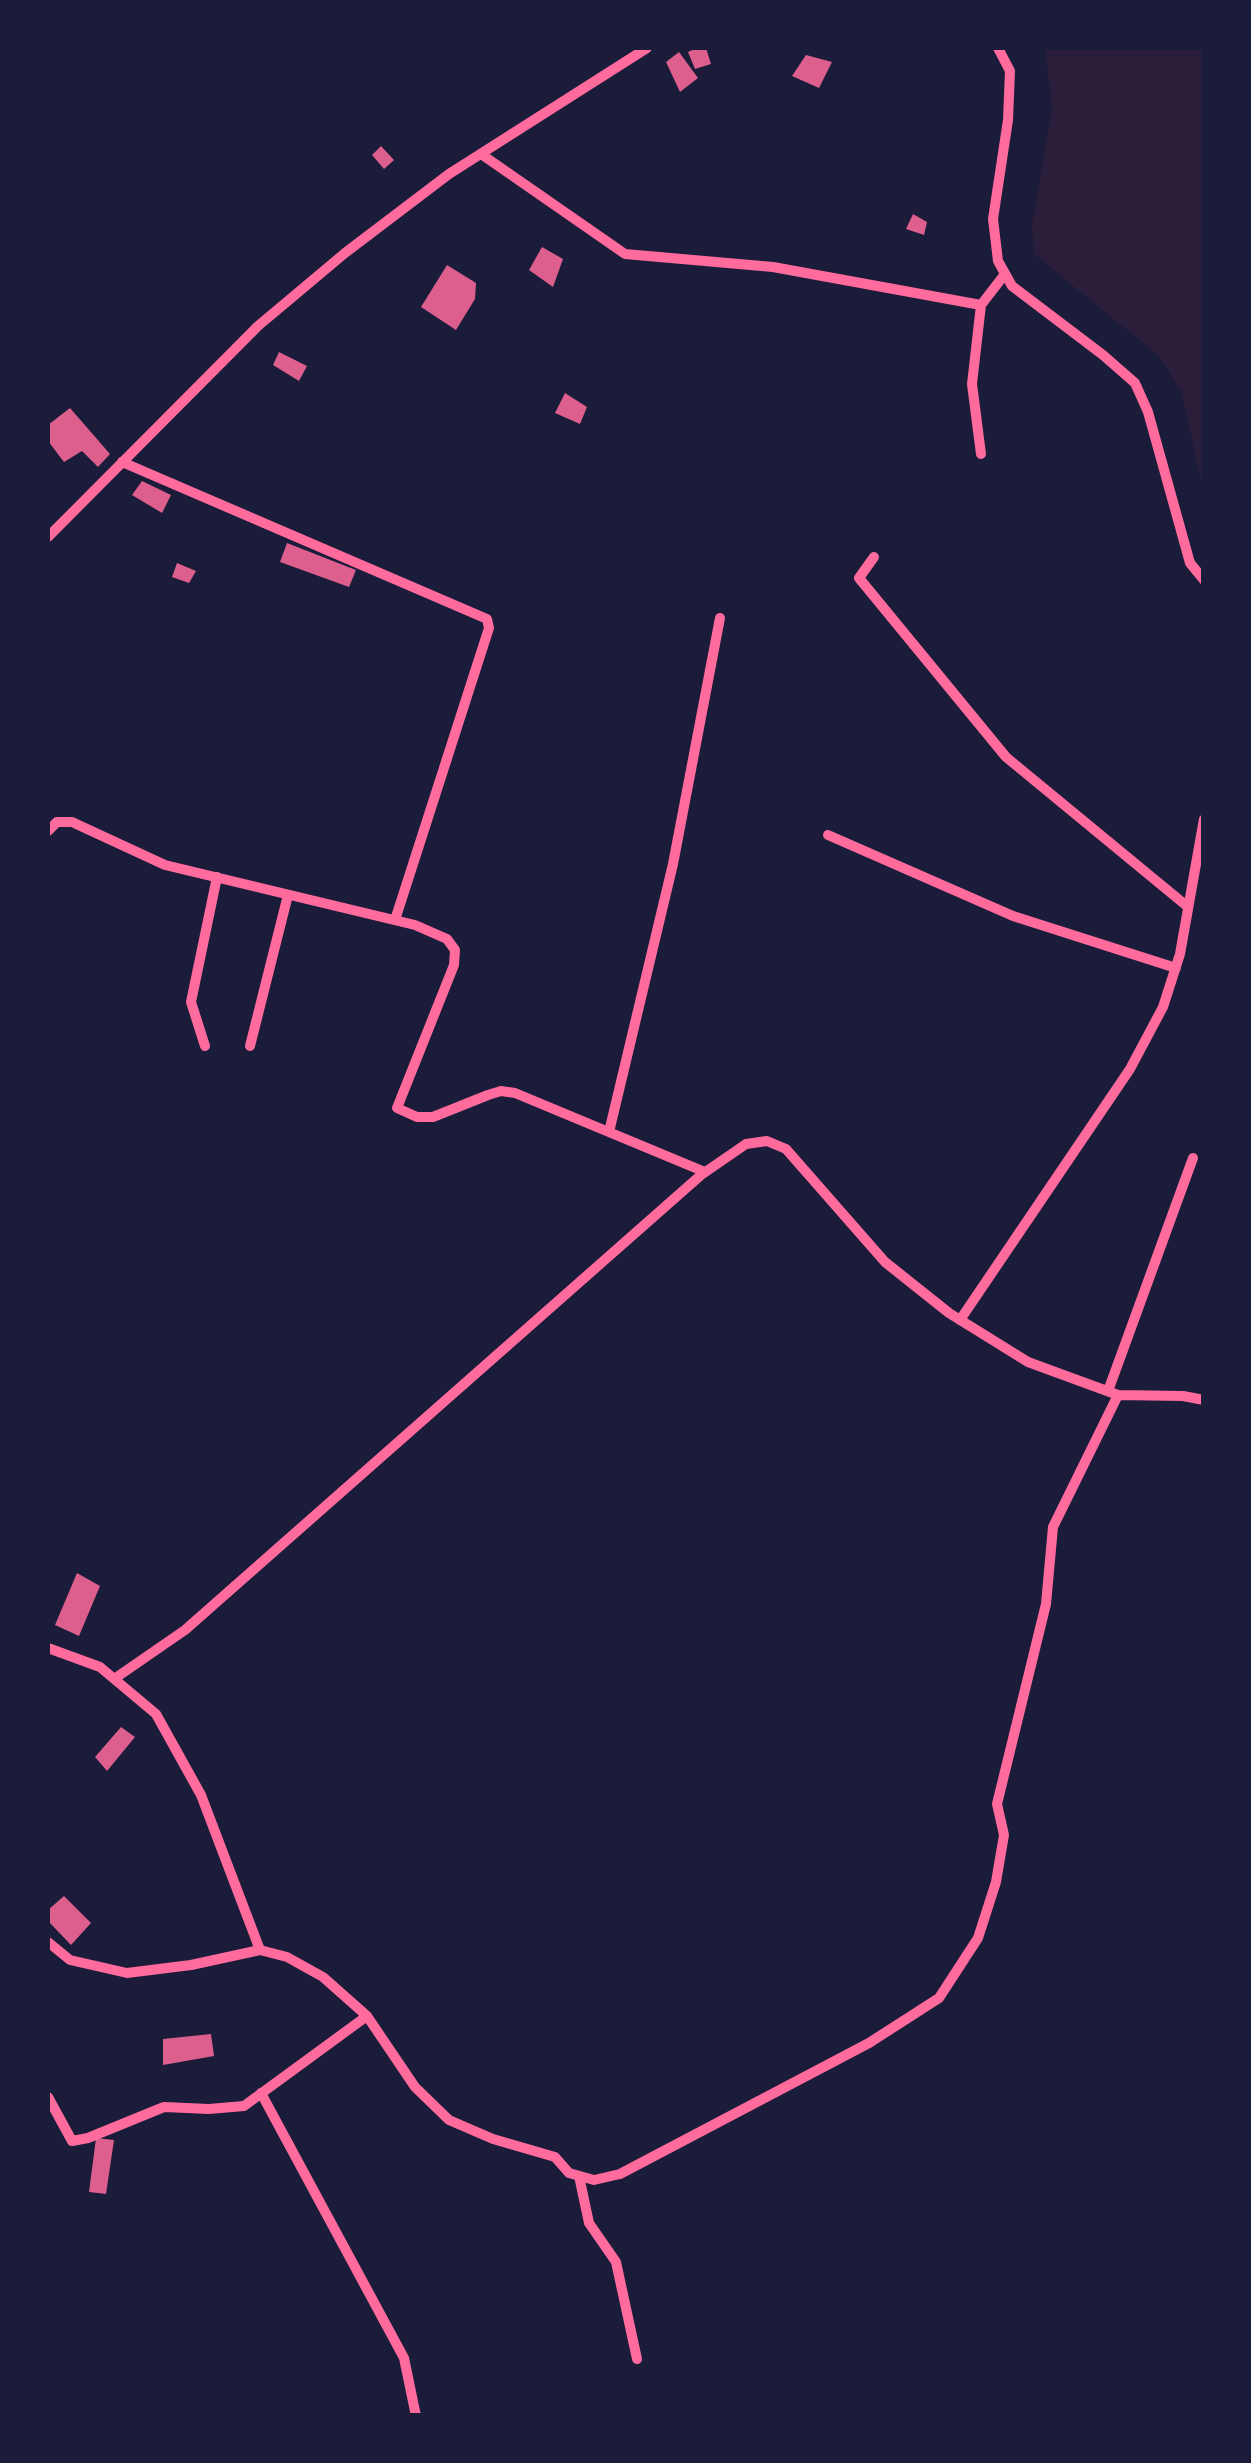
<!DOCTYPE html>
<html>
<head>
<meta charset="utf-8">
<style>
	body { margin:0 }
	#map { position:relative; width:1251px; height:2463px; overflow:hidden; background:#1b1b3a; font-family:"Asap Condensed",sans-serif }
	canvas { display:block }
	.frame { position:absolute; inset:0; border:50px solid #1b1b3a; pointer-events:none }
</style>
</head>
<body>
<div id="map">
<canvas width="1251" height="2463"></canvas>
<div class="frame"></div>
</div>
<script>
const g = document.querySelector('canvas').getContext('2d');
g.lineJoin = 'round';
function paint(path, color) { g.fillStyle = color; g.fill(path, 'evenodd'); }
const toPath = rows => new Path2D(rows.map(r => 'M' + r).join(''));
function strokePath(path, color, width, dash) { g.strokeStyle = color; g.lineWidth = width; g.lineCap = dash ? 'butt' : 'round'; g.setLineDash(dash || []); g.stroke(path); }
const green = toPath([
	[1045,48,1203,48,1203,490,1182,394,1160,357,1034,254,1032,224,1052,107]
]);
const building = toPath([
	[697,48,706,48,711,64,695,69,688,52],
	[679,52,698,78,680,92,666,62],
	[806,55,832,62,819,88,792,76],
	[381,146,394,160,384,169,372,155],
	[913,214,927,222,924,235,906,229],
	[542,247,563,259,553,287,529,270],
	[447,265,476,283,475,299,456,330,421,307],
	[279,352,307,366,299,381,273,365],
	[565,393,587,407,580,424,555,413],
	[70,408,110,454,98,467,82,451,64,462,48,441,48,425],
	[142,481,171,495,162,513,132,495],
	[287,543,356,570,349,587,280,562],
	[177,563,196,571,189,583,172,577],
	[77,1573,100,1586,79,1636,55,1625],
	[121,1727,135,1737,107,1771,95,1757],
	[64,1896,91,1923,71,1945,48,1921,48,1910],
	[211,2034,214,2056,163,2065,163,2039],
	[96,2138,114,2140,106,2194,89,2192]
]);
const minor = toPath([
	[998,48,1010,71,1008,120,993,219,998,261,1012,286,1103,355,1135,383,1148,412,1190,563,1204,580],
	[481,154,625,254,773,267,981,305,1005,274],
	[981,305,972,384,981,454],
	[122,462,487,619,489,628,395,920],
	[48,537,258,326,345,253,449,174,647,48],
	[874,557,859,578,1006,757,1188,907],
	[48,831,57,822,72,822,165,865,415,925,447,939,455,950,454,965,397,1108,417,1117,433,1117,488,1095,501,1091,515,1093,705,1172],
	[828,835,1013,916,1176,968],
	[205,1046,191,1002,217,877],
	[250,1046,288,895],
	[609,1132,673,864,720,618],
	[960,1320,1130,1069,1163,1007,1180,954,1204,819],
	[1108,1391,1193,1158],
	[48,1648,100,1667,156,1714,201,1795,260,1950],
	[114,1679,185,1630,701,1175,746,1144,767,1141,786,1149,885,1262,949,1313,1028,1362,1118,1395,1183,1396,1204,1400],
	[48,1942,70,1960,127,1973,191,1965,260,1950,287,1957,323,1977,367,2016,415,2087,449,2120,493,2139,555,2157,569,2173,594,2180,620,2174,869,2043,939,1998,978,1938,996,1882,1004,1835,997,1804,1046,1604,1053,1527,1118,1395],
	[261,2093,404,2358,416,2416],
	[48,2097,72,2141,88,2138,164,2107,209,2109,244,2106,367,2016],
	[579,2176,589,2223,616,2262,637,2359]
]);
paint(green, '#2a1e3b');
paint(building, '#dd5f8e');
strokePath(minor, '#ff6b9d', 10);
</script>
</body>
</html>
